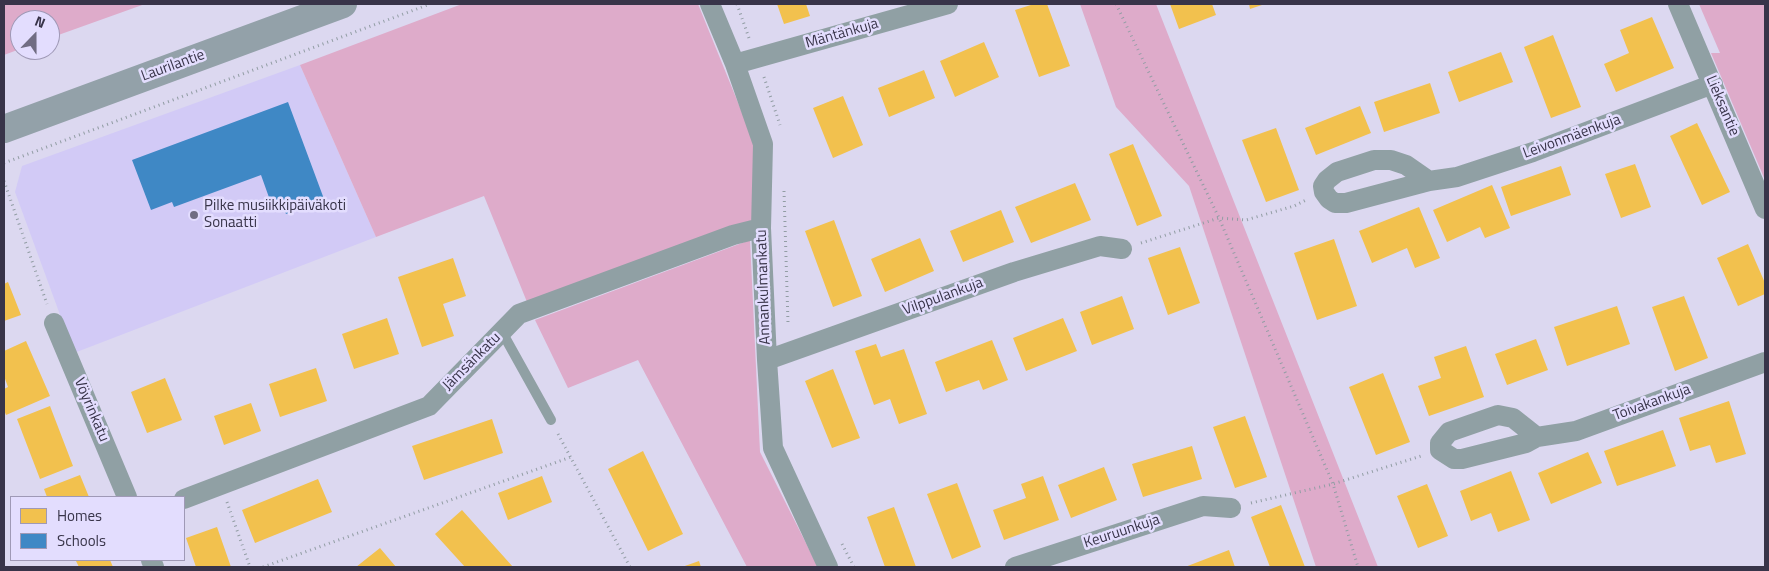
<!DOCTYPE html>
<html>
<head>
<meta charset="utf-8">
<style>
	body { margin:0 }
	#map { position:relative; width:1769px; height:571px; overflow:hidden; background:#dcd8f0; font-family:"Titillium Web",sans-serif }
	canvas { display:block }
	.frame { position:absolute; inset:0; border:5px solid #383449; pointer-events:none }
	.legend { position:absolute; left:10px; top:496px; width:175px; height:65px; box-sizing:border-box; background:#e3ddfe; border:1px solid #9f99b6; margin:0; padding:6px 9px; list-style:none; font-size:15px; color:#383449 }
	.legend li { display:flex; align-items:center; gap:10px; height:25px }
	.legend b { width:25px; border:1px solid #9f99b6 }
	.north { position:absolute; left:10px; top:10px; width:50px; height:50px; box-sizing:border-box; background:#e3ddfe; border:1px solid #9f99b6; border-radius:50%; rotate:22deg; font-size:14px; font-weight:700; line-height:20px; text-align:center; color:#383449 }
	.north::after { content:''; display:block; margin:auto; width:18px; height:22px; background:#716d83; clip-path:polygon(50% 0,100% 100%,50% 72%,0 100%) }
</style>
</head>
<body>
<div id="map">
<canvas width="1769" height="571"></canvas>
<div class="frame"></div>
<ul class="legend">
<li><b style="height:14px;background:#f2c14e"></b>Homes</li>
<li><b style="height:14px;background:#3f88c5"></b>Schools</li>
</ul>
<div class="north">N</div>
</div>
<script>
const g = document.querySelector('canvas').getContext('2d');
g.lineJoin = 'round';
function paint(path, color) { g.fillStyle = color; g.fill(path, 'evenodd'); }
const toPath = rows => new Path2D(rows.map(r => 'M' + r).join(''));
function strokePath(path, color, width, dash) { g.strokeStyle = color; g.lineWidth = width; g.lineCap = dash ? 'butt' : 'round'; g.setLineDash(dash || []); g.stroke(path); }
function write(font, color, halo, rows, align = 'center') {
  g.font = font + ' "Titillium Web",sans-serif'; g.lineWidth = 5; g.setLineDash([]); g.textBaseline = 'middle'; g.strokeStyle = halo; g.fillStyle = color; for (const [text, x, y, turn = 0] of rows) {
    g.save(); g.translate(x, y); g.rotate((+turn || 0) * Math.PI / 180); g.textAlign = isNaN(turn) ? turn : align; if (halo) g.strokeText(text, 0, 0); g.fillText(text, 0, 0); g.restore();
  }
}
const built = toPath([
	[300,65,376,237,74,353,15,192,22,166]
]);
const green = toPath([
	[4,4,145,4,50,38,50,20,20,20,20,49,4,55],
	[462,4,698,4,756,147,754,222,527,302,484,196,376,237,300,65],
	[1080,4,1156,4,1378,567,1316,567,1189,186,1116,107],
	[1699,4,1765,4,1765,180,1711,53,1720,53],
	[750,240,760,452,818,567,747,567,638,360,568,388,535,320]
]);
const homes = toPath([
	[777,4,806,4,810,16,784,24],
	[1034,4,1047,4,1070,66,1039,77,1015,10],
	[1170,4,1212,4,1216,15,1179,29],
	[1249,4,1265,4,1250,9],
	[1652,17,1674,68,1616,92,1604,64,1629,53,1620,30],
	[1553,35,1581,107,1551,118,1524,47],
	[984,42,999,77,955,97,940,61],
	[1501,52,1513,82,1459,102,1448,72],
	[924,70,935,98,889,117,878,88],
	[1430,83,1440,113,1384,132,1374,102],
	[843,96,863,145,833,158,813,108],
	[1360,106,1371,133,1316,155,1305,128],
	[1697,123,1730,192,1702,205,1670,136],
	[1276,128,1299,190,1266,202,1242,140],
	[1133,144,1162,216,1137,226,1109,154],
	[1635,164,1651,207,1621,218,1605,174],
	[1561,166,1571,195,1511,216,1501,187],
	[1075,183,1091,220,1031,243,1015,207],
	[1492,185,1510,228,1485,238,1480,227,1447,242,1433,210],
	[1419,207,1440,258,1415,268,1407,248,1372,263,1359,231],
	[1001,210,1014,242,963,262,950,231],
	[834,220,862,296,833,307,805,231],
	[920,238,934,271,885,292,871,259],
	[1334,239,1357,306,1317,320,1294,253],
	[1748,244,1765,283,1765,294,1738,306,1717,258],
	[1180,247,1200,303,1168,315,1148,258],
	[453,258,466,296,443,304,454,336,422,347,398,277],
	[8,282,21,315,4,321,4,284],
	[1122,296,1134,329,1092,345,1080,312],
	[1684,296,1708,358,1675,371,1652,307],
	[1617,306,1630,344,1567,366,1554,327],
	[387,318,399,354,354,369,342,334],
	[1063,318,1077,351,1026,371,1013,338],
	[1536,339,1548,370,1507,385,1495,354],
	[992,340,1008,380,983,390,979,380,946,392,935,362],
	[26,341,50,396,6,415,4,410,4,389,8,387,4,376,4,351],
	[876,344,881,357,904,349,927,414,899,424,890,399,874,405,855,351],
	[1466,346,1484,397,1429,416,1418,386,1441,378,1434,357],
	[316,368,327,401,280,417,269,384],
	[833,369,860,438,832,448,805,381],
	[1383,373,1410,442,1376,455,1349,387],
	[165,378,182,420,147,433,131,392],
	[1729,401,1746,454,1716,463,1710,445,1690,451,1679,418],
	[251,403,261,431,224,445,214,416],
	[50,406,73,466,40,479,17,419],
	[1245,416,1267,477,1235,488,1213,427],
	[492,419,503,453,424,480,412,446],
	[1663,430,1676,466,1617,486,1604,451],
	[1192,446,1202,479,1143,497,1132,464],
	[643,451,683,534,648,551,608,469],
	[1588,452,1602,483,1551,504,1538,473],
	[1104,467,1117,500,1071,518,1058,485],
	[1511,471,1530,520,1498,532,1491,513,1471,521,1460,491],
	[80,475,89,497,47,497,44,489],
	[542,476,552,502,508,520,498,493],
	[1043,476,1059,520,1004,540,993,510,1026,498,1021,484],
	[318,479,332,512,255,543,242,510],
	[957,483,981,547,952,559,927,494],
	[1427,484,1448,536,1418,548,1397,496],
	[1281,505,1305,567,1270,567,1251,517],
	[894,507,916,567,885,567,867,517],
	[462,510,513,567,465,567,435,534],
	[217,527,231,567,196,567,186,538],
	[380,548,396,567,356,567],
	[1229,550,1235,567,1185,567],
	[81,560,110,560,113,567,79,567,76,561],
	[699,561,701,567,682,567]
]);
const schools = toPath([
	[288,102,324,199,286,214,280,199,271,203,261,175,174,207,172,202,151,210,132,160]
]);
const path = toPath([
	[737,4,750,41],
	[1116,4,1219,218,1333,484,1358,567],
	[764,77,780,125],
	[4,163,430,4],
	[4,181,47,304],
	[784,191,788,323],
	[1141,243,1219,218,1246,220,1294,206,1306,200],
	[558,434,630,567],
	[227,502,250,567],
	[1251,503,1333,484,1421,456],
	[842,544,854,567],
	[263,567,571,457]
]);
const lane = toPath([
	[502,332,551,420]
]);
const street = toPath([
	[710,4,735,64,763,144,761,228,767,360,773,448,828,567],
	[1678,4,1765,209],
	[735,64,948,4],
	[1429,181,1346,203,1335,203,1329,199,1324,192,1323,186,1327,180,1337,172,1374,160,1391,160,1406,165,1429,181,1457,177,1533,152,1713,84],
	[54,323,127,497],
	[767,360,1014,272,1100,246,1122,249],
	[1537,437,1513,418,1498,415,1449,432,1440,443,1440,450,1454,459,1462,459,1526,443,1537,437,1576,431,1765,362],
	[184,499,429,406,519,314,733,235,761,228],
	[151,560,154,567],
	[1015,567,1203,506,1231,508]
]);
const secondary = toPath([
	[4,129,343,4]
]);
const markers = [
	[194,215,5,"#716d83"]
];
const streetNames = [
	["Mäntänkuja",842,34,-16],
	["Laurilantie",173,66,-20],
	["Lieksantie",1722,106,67],
	["Leivonmäenkuja",1572,137,-20],
	["Annankulmankatu",764,287,-92],
	["Vilppulankuja",943,297,-20],
	["Jämsänkatu",472,362,-45],
	["Toivakankuja",1652,403,-20],
	["Vöyrinkatu",91,410,67],
	["Keuruunkuja",1122,532,-18]
];
const poiNames = [
	["Pilke musiikkipäiväkoti",204,206],
	["Sonaatti",204,223]
];
paint(built, '#d2caf6');
paint(green, '#deabca');
paint(homes, '#f2c14e');
paint(schools, '#3f88c5');
strokePath(path, '#929da4', 3, [1, 4]);
strokePath(lane, '#90a0a4', 10);
strokePath(street, '#90a0a4', 20);
strokePath(secondary, '#93a1a9', 28);
for (const [x, y, r, color] of markers) { const dot = new Path2D(); dot.arc(x, y, r, 0, 2 * Math.PI); g.fillStyle = color; g.fill(dot); strokePath(dot, '#e3ddfe', 2); }
write('15px', '#383449', '#e3ddfe', streetNames);
write('15px', '#383449', '#e3ddfe', poiNames, 'left');
</script>
</body>
</html>
